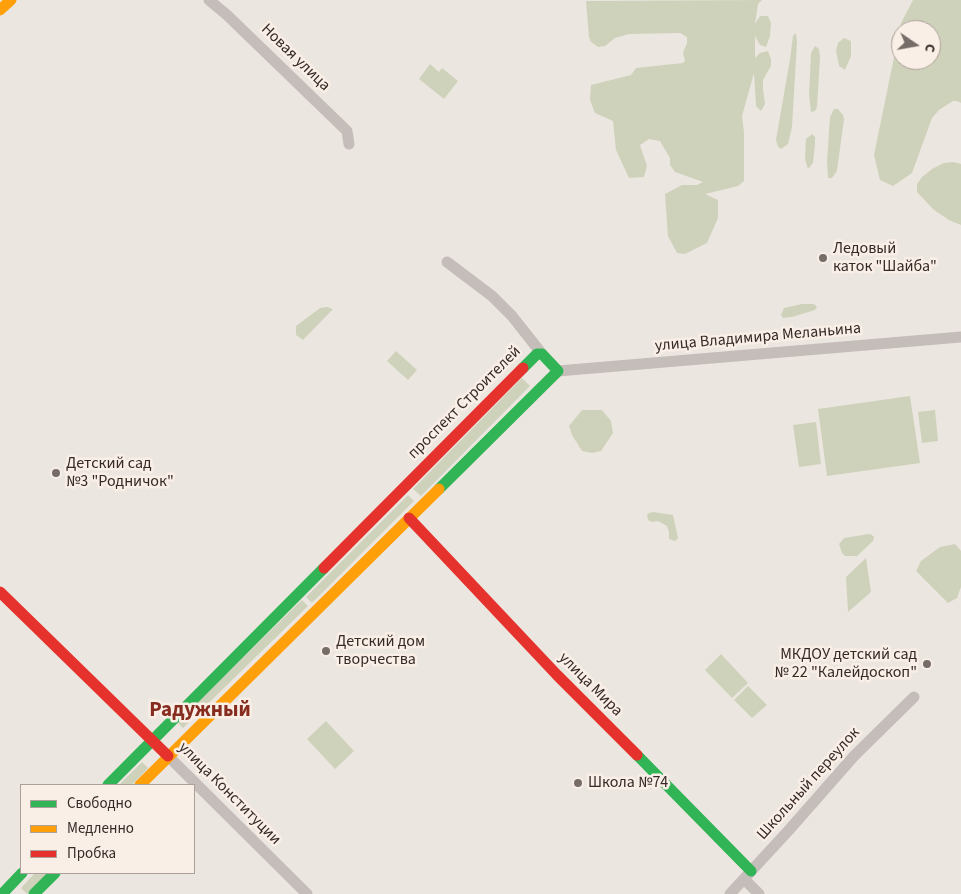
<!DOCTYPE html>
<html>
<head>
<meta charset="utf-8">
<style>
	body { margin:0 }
	#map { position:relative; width:961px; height:894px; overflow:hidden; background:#ece6e0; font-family:"Source Sans 3",sans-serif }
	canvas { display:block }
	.legend { position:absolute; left:20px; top:784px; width:175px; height:90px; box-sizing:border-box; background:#faefe7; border:1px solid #aca09a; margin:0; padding:6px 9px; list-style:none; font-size:15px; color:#362a27 }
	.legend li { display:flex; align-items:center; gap:10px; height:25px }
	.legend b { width:25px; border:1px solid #aca09a }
	.north { position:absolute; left:891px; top:20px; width:50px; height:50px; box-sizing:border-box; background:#faefe7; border:1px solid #aca09a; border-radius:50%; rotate:102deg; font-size:14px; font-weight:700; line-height:20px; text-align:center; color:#362a27 }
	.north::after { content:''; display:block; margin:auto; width:18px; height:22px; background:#766c68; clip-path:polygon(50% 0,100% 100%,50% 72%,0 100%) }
</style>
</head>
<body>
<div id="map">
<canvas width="961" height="894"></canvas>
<ul class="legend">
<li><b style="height:6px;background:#30b455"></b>Свободно</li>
<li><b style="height:6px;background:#ff9f0a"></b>Медленно</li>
<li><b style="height:6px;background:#e5322d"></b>Пробка</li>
</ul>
<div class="north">С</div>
</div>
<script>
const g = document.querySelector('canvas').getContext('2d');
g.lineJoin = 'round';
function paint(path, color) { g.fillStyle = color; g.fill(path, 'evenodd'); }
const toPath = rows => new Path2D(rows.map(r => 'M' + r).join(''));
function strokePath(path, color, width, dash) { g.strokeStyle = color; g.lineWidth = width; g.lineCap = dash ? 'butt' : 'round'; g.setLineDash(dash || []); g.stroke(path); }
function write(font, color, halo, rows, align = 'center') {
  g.font = font + ' "Source Sans 3",sans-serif'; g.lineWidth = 5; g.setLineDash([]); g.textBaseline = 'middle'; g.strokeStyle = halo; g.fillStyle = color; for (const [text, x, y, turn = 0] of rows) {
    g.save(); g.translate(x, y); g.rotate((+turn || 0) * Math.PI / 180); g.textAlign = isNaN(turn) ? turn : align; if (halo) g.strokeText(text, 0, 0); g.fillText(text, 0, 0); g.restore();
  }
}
const green = toPath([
	[762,0,758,4,755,24,760,16,768,16,771,23,770,36,766,47,760,45,755,36,755,58,760,53,768,51,771,59,771,66,763,80,763,89,765,104,761,111,756,106,754,73,742,116,744,132,744,181,738,186,705,194,718,200,718,218,707,243,685,254,677,253,668,236,665,194,682,185,697,185,703,182,675,172,670,165,670,158,660,141,649,139,640,145,647,166,644,177,629,178,616,150,613,121,595,113,590,100,591,85,631,75,636,68,683,63,685,61,683,53,687,43,687,37,680,33,629,34,615,38,605,46,598,47,591,42,589,37,586,1],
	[913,0,961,0,961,103,957,101,953,101,939,110,932,118,912,173,893,186,880,180,874,155,901,23],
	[901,30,931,30,931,60,901,60],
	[796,33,797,42,792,127,788,144,781,149,778,147,776,140,790,59,793,36],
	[844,38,851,41,851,56,845,70,839,66,836,51,838,43],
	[815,46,819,49,820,57,817,107,815,111,811,112,809,95,811,53],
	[430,64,439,72,442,68,458,81,444,99,419,79],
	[834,109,838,109,843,115,844,119,837,171,832,178,828,178,827,162,830,117],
	[812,134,815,137,815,145,813,163,808,169,805,159,806,139],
	[953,162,961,164,961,225,949,220,934,210,917,192,917,184,922,177,932,169,944,163],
	[802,304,814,304,817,307,815,310,792,317,783,318,781,315,784,308],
	[327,307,333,309,303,340,296,335,296,326,320,308],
	[396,351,417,370,408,380,387,361],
	[522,378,530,386,421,496,413,489],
	[910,396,920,463,827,476,818,409],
	[582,410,602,410,611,421,613,433,601,451,592,453,582,451,572,435,569,426],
	[935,410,938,441,922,443,918,412],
	[816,422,821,464,799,467,793,425],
	[408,495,414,501,312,603,306,597],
	[653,512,673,515,678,538,675,541,669,539,669,532,667,526,658,521,652,522,648,520,647,515,649,513],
	[869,534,872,535,874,537,873,541,857,556,845,556,842,553,839,544,844,538],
	[955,544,961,551,961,587,957,598,948,603,916,571,921,561,940,547],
	[866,558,871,592,848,612,846,577],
	[302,600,308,606,183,728,177,722],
	[721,654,748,683,732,698,705,670],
	[748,686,767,705,752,718,734,700],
	[326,721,354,751,335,769,307,739],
	[142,762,148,768,132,785,119,785],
	[35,873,48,873,27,894,21,888]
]);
const street = toPath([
	[209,0,227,15,347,131,349,144],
	[447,262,492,296,512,316,542,354],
	[558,371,961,337],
	[168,756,307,894],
	[744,879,759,894],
	[730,894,789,830,854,756,914,697]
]);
const fast = toPath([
	[439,489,558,371,542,354,537,354,523,368],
	[637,755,751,871],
	[108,785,324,568],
	[2,894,22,873],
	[34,894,55,873]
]);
const slow = toPath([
	[0,10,11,0],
	[140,785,439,489]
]);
const jam = toPath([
	[409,518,557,675,637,755],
	[324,568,523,368],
	[0,592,168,756]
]);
const markers = [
	[823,258,5,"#766c68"],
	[56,473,5,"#766c68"],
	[326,651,5,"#766c68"],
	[927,664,5,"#766c68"],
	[578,783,5,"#766c68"]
];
const streetNames = [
	["Новая улица",295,58,44],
	["улица Владимира Меланьина",758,338,-5],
	["проспект Строителей",465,403,-45],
	["улица Мира",590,685,45],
	["Школьный переулок",809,784,-48],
	["улица Конституции",229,794,45]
];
const poiNames = [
	["Ледовый",833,249],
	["каток \"Шайба\"",833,267],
	["Детский сад",66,464],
	["№3 \"Родничок\"",66,482],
	["Детский дом",336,642],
	["творчества",336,660],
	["МКДОУ детский сад",917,655,"right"],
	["№ 22 \"Калейдоскоп\"",917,673,"right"],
	["Школа №74",588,783]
];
const districtNames = [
	["Радужный",200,711]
];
paint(green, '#cfd2ba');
strokePath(street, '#c5bdb9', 11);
strokePath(fast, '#30b455', 11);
strokePath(slow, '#ff9f0a', 11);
strokePath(jam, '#e5322d', 11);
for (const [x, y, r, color] of markers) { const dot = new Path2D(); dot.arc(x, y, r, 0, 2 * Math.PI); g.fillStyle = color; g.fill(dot); strokePath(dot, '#faefe7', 2); }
write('16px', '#362a27', '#faefe7', streetNames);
write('16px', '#362a27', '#faefe7', poiNames, 'left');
write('bold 21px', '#872d1f', '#faefe7', districtNames);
</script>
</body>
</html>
